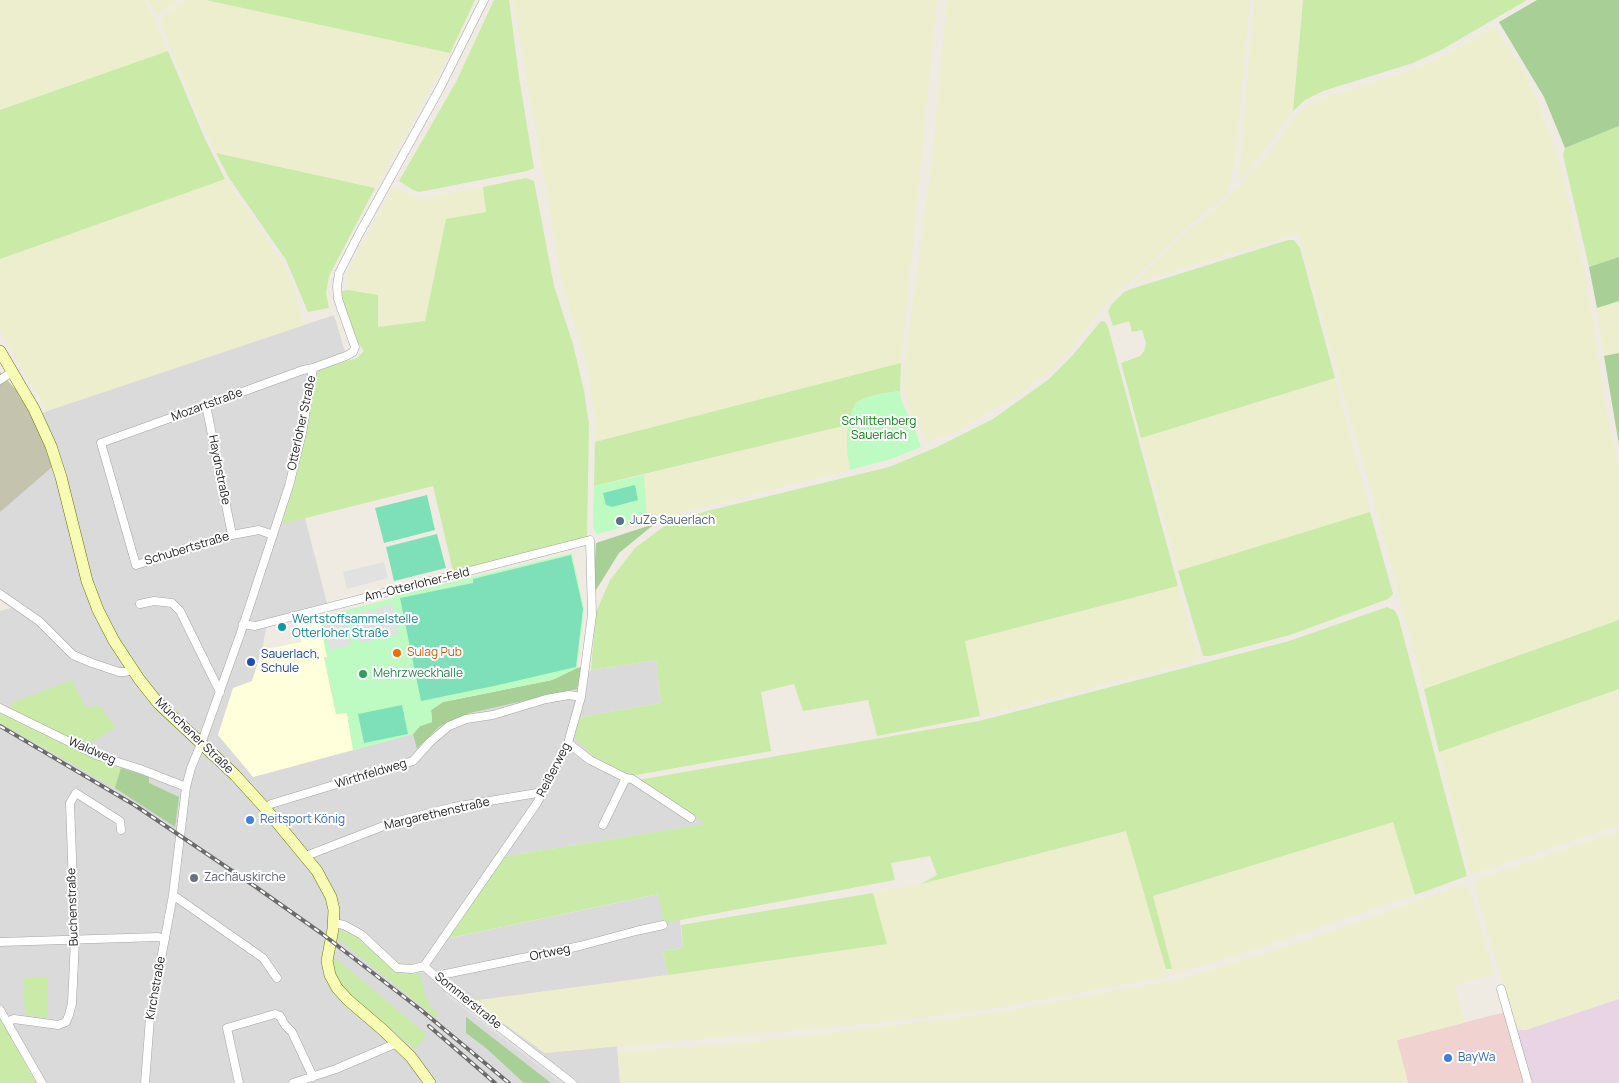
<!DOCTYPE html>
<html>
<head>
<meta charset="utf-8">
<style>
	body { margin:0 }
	canvas { display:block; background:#efebe3 }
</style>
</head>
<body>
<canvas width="1619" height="1083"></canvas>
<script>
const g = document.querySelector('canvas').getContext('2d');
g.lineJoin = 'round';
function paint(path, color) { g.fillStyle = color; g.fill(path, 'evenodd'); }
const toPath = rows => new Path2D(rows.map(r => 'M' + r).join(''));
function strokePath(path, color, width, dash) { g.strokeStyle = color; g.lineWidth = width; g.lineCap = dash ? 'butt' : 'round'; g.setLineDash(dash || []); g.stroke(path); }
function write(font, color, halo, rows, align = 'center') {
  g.font = font + ' Manrope,sans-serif'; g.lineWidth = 4; g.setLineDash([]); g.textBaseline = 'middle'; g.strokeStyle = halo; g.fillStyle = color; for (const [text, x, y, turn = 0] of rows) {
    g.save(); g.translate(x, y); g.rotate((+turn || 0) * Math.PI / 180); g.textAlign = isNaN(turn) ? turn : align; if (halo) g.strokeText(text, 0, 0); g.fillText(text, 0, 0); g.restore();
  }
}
const residential = toPath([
	[334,315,347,359,318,371,290,497,282,523,305,518,327,603,268,619,262,650,252,681,253,777,413,734,418,749,440,726,470,713,577,689,591,670,656,660,661,703,581,717,592,755,631,776,707,824,506,856,446,939,659,894,664,922,680,920,683,948,663,951,668,975,473,1001,545,1053,617,1046,620,1083,37,1083,0,1016,0,611,11,608,0,600,0,372,34,417,47,411]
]);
const commercial = toPath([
	[1619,999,1619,1083,1408,1083,1397,1040,1505,1012,1518,1030]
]);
const industrial = toPath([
	[1619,999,1619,1083,1529,1083,1515,1025,1526,1030]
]);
const education = toPath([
	[319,617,327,657,324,658,336,714,347,713,353,750,253,777,218,735,233,688,252,681,262,650,301,642,297,622]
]);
const construction = toPath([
	[0,372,18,392,33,417,42,437,52,467,0,512]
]);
const farmland = toPath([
	[0,0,145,0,168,51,0,110],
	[148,0,179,0,157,15],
	[186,0,206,0,450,53,375,188,216,153,204,128,161,24,161,19,164,15],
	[513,0,937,0,901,363,595,442,595,420,588,370,563,287],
	[947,0,1250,0,1235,158,1228,194,1182,231,1104,306,1094,318,1068,353,1049,371,1012,399,955,432,928,442,925,439,909,408,904,391,903,379,932,159],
	[1254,0,1302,0,1293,111,1245,175,1239,181],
	[1495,26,1526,76,1537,101,1558,158,1587,284,1607,417,1619,464,1619,620,1424,689,1373,497,1298,233,1134,283,1182,236,1228,199,1273,148,1293,120,1304,108,1318,100,1423,66,1454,50],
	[225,179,283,262,293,285,304,325,47,411,0,330,0,259],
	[394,187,421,199,483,187,486,212,446,220,425,321,378,327,378,295,348,290,347,272],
	[1619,301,1619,353,1604,356,1597,308],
	[1335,378,1370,512,1178,571,1141,438],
	[847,425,847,453,850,470,647,521,644,475],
	[1178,586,1199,660,980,716,965,641],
	[1619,689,1619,825,1471,875,1439,752],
	[1393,821,1415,895,1244,953,1173,974,1153,897],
	[1127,831,1166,969,1165,977,996,1008,904,1020,545,1053,472,1001,668,975,887,944,873,893,921,884],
	[1619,831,1619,999,1526,1030,1518,1030,1515,1025,1474,884,1479,879],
	[1466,884,1468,886,1494,974,1455,985,1464,1023,1397,1040,1408,1083,620,1083,618,1052,746,1043,990,1014,1185,978,1298,943]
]);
const grass = toPath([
	[206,0,475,0,450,53],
	[494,0,509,0,519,77,534,168,527,171,419,192,413,190,399,181,456,82],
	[1303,0,1527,0,1443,49,1413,63,1323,91,1305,100,1293,111],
	[168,51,205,139,225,179,0,259,0,110],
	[1619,126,1619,257,1589,267,1563,155,1565,148],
	[216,153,375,188,329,276,326,293,329,308,308,312,286,260,229,178],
	[526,178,534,181,554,286,573,344,584,391,589,423,587,539,453,571,433,486,282,524,290,497,318,370,357,358,364,351,355,338,344,307,341,291,348,290,378,295,378,327,425,321,446,219,486,212,483,187],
	[1288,240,1294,240,1300,248,1335,378,1141,438,1121,363,1140,356,1144,351,1146,343,1142,330,1132,332,1129,321,1113,326,1108,311,1112,304,1124,292,1131,289],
	[1101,321,1105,322,1108,327,1178,586,965,641,980,716,877,736,868,700,803,711,794,684,761,692,771,751,631,776,592,755,575,739,576,727,581,717,661,703,656,660,591,670,596,612,610,580,635,548,667,524,707,511,889,467,937,447,993,419,1049,379,1072,356],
	[901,363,900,391,879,394,862,399,855,404,847,425,594,486,595,442],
	[1370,512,1393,594,1388,599,1290,635,1210,656,1203,656,1178,571],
	[1387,607,1394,610,1398,616,1467,876,1415,895,1393,822,1153,896,1172,969,1166,969,1126,831,921,884,937,875,930,856,891,863,895,880,680,920,664,923,658,894,445,939,506,856,706,824,638,780,979,721,1289,641],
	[1619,620,1619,689,1439,752,1424,689],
	[72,680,86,708,99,705,115,727,86,746,9,710,12,703],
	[0,711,121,768,115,788,0,723],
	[873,893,887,944,668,975,663,951,683,948,681,925],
	[341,931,351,933,400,973,420,974,424,991,430,1006,438,1014,436,1018,336,937],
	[333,956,427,1035,415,1049,344,990,334,973],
	[47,977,48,1018,25,1015,23,978],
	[0,1016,31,1074,37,1083,0,1083]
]);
const forest = toPath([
	[1537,0,1619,0,1619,126,1565,148,1544,97,1499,22],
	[1619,257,1619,301,1597,308,1589,267],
	[1619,353,1619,445,1604,356],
	[651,525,652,526,619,553,596,590,593,592,596,543],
	[582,667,577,689,470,713,440,726,417,749,413,734,420,726,432,722,431,710,443,702,552,680,577,668],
	[121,768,149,777,149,783,179,797,175,827,115,788],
	[466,1017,551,1083,524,1083,486,1048,466,1033]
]);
const park = toPath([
	[900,391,901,400,914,427,921,447,891,459,850,470,847,453,847,425,855,404,862,399,879,394],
	[644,475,647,521,597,534,593,528,594,486],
	[572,553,584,609,577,668,552,680,443,702,431,710,432,722,420,726,413,734,353,750,347,713,336,714,324,657,327,657,319,617,394,598,394,596]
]);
const pitch = toPath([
	[635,485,638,500,612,507,606,505,603,493],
	[427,495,435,530,384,543,375,508],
	[437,534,446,568,394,581,386,547],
	[571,555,583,609,576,667,494,686,421,701,400,598,473,583,473,579],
	[402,705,408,734,364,743,358,714]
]);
const parking = toPath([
	[384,562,388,578,347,589,343,572],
	[393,604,399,634,382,638,376,608],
	[373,609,380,639,360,643,353,614],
	[345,616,351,645,330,650,323,621],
	[447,990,568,1083,560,1083,446,995]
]);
const minor = toPath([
	[0,380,12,372],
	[206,405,232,535],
	[273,535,259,530,232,535,136,565,101,443,303,370,313,368,346,356,353,352,355,347,338,299,337,286,339,273,359,234,440,88,484,0],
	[0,594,39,621,73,655,92,663,119,672,126,672,132,669],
	[140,604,154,601,172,603,180,611,220,692],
	[243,624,255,626,590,540,592,615,581,697,568,743,537,803,424,966],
	[0,708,96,755,140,769,186,787],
	[568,743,590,760,626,778,632,779,691,818],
	[265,808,271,804,413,761,430,742,449,726,466,719,493,715,546,699,569,695,581,697],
	[603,825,626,778],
	[306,857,311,854,394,822,454,807,543,792],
	[173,895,263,958,277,978],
	[334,923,344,925,362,935,397,968,412,969,424,966],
	[0,942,158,937,165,939],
	[424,966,447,987,572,1083],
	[436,976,580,946,636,931,663,925],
	[1501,989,1528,1083],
	[0,1010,42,1083],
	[7,1022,14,1019,58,1025,66,1022,69,1015,72,1003,75,940,70,803,76,793,120,821,121,830],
	[145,1083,150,1018,173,895,186,787,191,768,201,744,240,635,289,486,302,433,313,368],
	[239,1083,227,1028,275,1014,280,1016,285,1025,292,1032,313,1077],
	[293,1083,336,1069,397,1043]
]);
const secondary = toPath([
	[0,351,34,409,51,446,61,477,87,581,98,610,114,641,139,679,158,703,235,775,265,808,317,871,331,897,334,910,333,929,327,961,330,975,337,988,348,1000,383,1030,411,1057,430,1083]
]);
const rail = toPath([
	[0,726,136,806,253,885,321,933,421,1010,509,1083],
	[429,1026,495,1083]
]);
const markers = [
	[620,521,5,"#5c6f8a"],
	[282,627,5,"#0f9aa8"],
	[397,653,5,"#e8710a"],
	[251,662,5,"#1a4fb4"],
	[363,674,5,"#2e9e5b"],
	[250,820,5,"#3f7fe0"],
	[194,878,5,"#6b7280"],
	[1448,1058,5,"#3f7fe0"]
];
const streetNames = [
	["Mozartstraße",207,405,-20],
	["Otterloher Straße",302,423,-78],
	["Haydnstraße",219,470,79],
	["Schubertstraße",187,549,-17],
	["Am-Otterloher-Feld",417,585,-14],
	["Münchener Straße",194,736,44],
	["Waldweg",92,751,23],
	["Reißerweg",554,770,-63],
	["Wirthfeldweg",371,774,-17],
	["Margarethenstraße",437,814,-13],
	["Buchenstraße",73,907,-92],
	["Ortweg",550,953,-12],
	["Kirchstraße",156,988,-80],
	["Sommerstraße",468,1001,39]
];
const parkNames = [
	["Schlittenberg",879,422],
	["Sauerlach",879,436]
];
const serviceNames = [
	["JuZe Sauerlach",630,521]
];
const cultureNames = [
	["Wertstoffsammelstelle",292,620],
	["Otterloher Straße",292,634]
];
const foodNames = [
	["Sulag Pub",407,653]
];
const transitNames = [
	["Sauerlach,",261,655],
	["Schule",261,669]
];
const leisureNames = [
	["Mehrzweckhalle",373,674]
];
const shopNames = [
	["Reitsport König",260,820],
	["BayWa",1458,1058]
];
const worshipNames = [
	["Zachäuskirche",204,878]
];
paint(residential, '#dbdada');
paint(commercial, '#f0d2d1');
paint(industrial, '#e8d4e4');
paint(education, '#ffffdb');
paint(construction, '#c3c3ae');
paint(farmland, '#eceecd');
paint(grass, '#c9eba7');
paint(forest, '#a7cf96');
paint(park, '#befbc2');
paint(pitch, '#7ee0b9');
paint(parking, '#e1e1e1');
strokePath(minor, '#a4a4a4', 9);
strokePath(secondary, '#6b7602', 12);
strokePath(minor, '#fff', 8);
strokePath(secondary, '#f8fbb4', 11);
strokePath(rail, '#6b6b6b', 4);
strokePath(rail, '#fff', 2, [5.5]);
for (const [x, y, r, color] of markers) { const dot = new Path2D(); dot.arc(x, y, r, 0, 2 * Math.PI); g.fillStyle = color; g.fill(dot); strokePath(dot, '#fff', 2); }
write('12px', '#1d1d1d', '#fff', streetNames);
write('12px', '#097e11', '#fff', parkNames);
write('12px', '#4e5e75', '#fff', serviceNames, 'left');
write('12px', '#0d838f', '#fff', cultureNames, 'left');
write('12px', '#c56008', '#fff', foodNames, 'left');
write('12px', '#164399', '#fff', transitNames, 'left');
write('12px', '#27864d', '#fff', leisureNames, 'left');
write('12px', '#366cbe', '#fff', shopNames, 'left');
write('12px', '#5b616d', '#fff', worshipNames, 'left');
</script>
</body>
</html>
